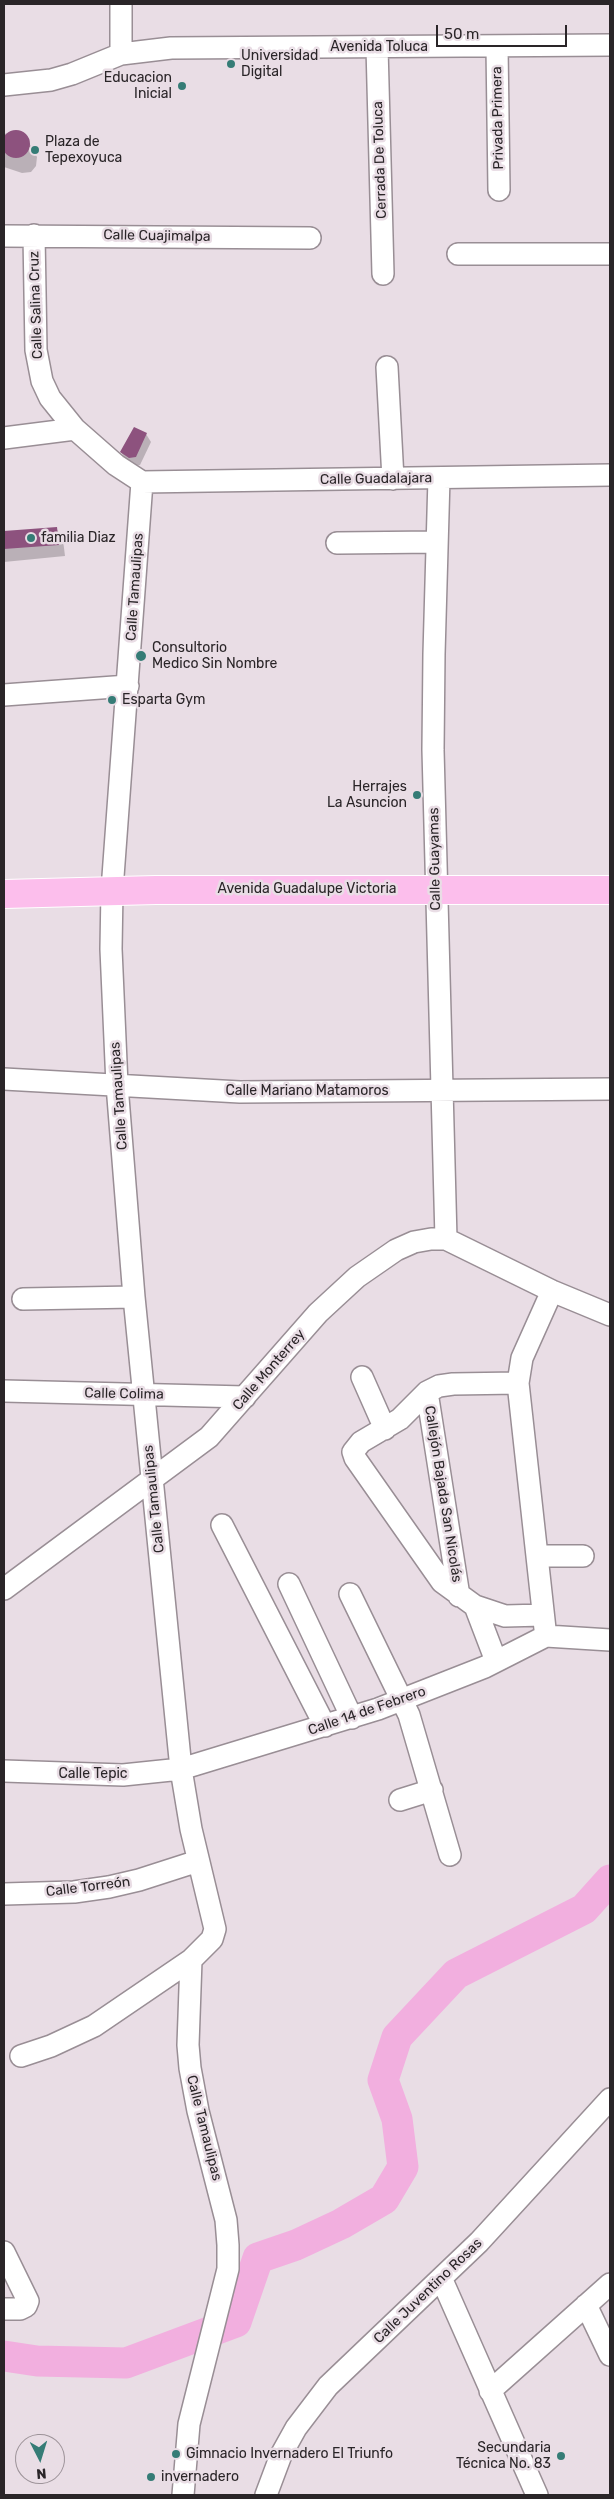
<!DOCTYPE html>
<html>
<head>
<meta charset="utf-8">
<style>
	body { margin:0 }
	#map { position:relative; width:614px; height:2499px; overflow:hidden; background:#e9dde5; font-family:Rubik,sans-serif }
	canvas { display:block }
	.frame { position:absolute; inset:0; border:5px solid #2a2528; pointer-events:none }
	.north { position:absolute; left:15px; top:2434px; width:50px; height:50px; box-sizing:border-box; background:#e9dde5; border:1px solid #9d9399; border-radius:50%; rotate:175deg; font-size:14px; font-weight:700; line-height:20px; text-align:center; color:#2a2528 }
	.north::after { content:''; display:block; margin:auto; width:18px; height:22px; background:#357c76; clip-path:polygon(50% 0,100% 100%,50% 72%,0 100%) }
	.scale { position:absolute; left:436px; top:25px; width:131px; height:22px; box-sizing:border-box; border:2px solid #2a2528; border-top:0; padding-left:6px; font-size:15px; line-height:18px; white-space:nowrap; color:#2a2528; -webkit-text-stroke:4px #e9dde5; paint-order:stroke }
</style>
</head>
<body>
<div id="map">
<canvas width="614" height="2499"></canvas>
<div class="frame"></div>
<div class="north">N</div>
<div class="scale">50 m</div>
</div>
<script>
const g = document.querySelector('canvas').getContext('2d');
g.lineJoin = 'round';
function paint(path, color) { g.fillStyle = color; g.fill(path, 'evenodd'); }
const toPath = rows => new Path2D(rows.map(r => 'M' + r).join(''));
function strokePath(path, color, width, dash) { g.strokeStyle = color; g.lineWidth = width; g.lineCap = dash ? 'butt' : 'round'; g.setLineDash(dash || []); g.stroke(path); }
function write(font, color, halo, rows, align = 'center') {
  g.font = font + ' Rubik,sans-serif'; g.lineWidth = 5; g.setLineDash([]); g.textBaseline = 'middle'; g.strokeStyle = halo; g.fillStyle = color; for (const [text, x, y, turn = 0] of rows) {
    g.save(); g.translate(x, y); g.rotate((+turn || 0) * Math.PI / 180); g.textAlign = isNaN(turn) ? turn : align; if (halo) g.strokeText(text, 0, 0); g.fillText(text, 0, 0); g.restore();
  }
}
const shadow = toPath([
	[18,131,28,141,37,157,36,166,31,172,22,173,4,167,4,134],
	[146,434,151,442,140,465,134,466,126,460,121,452],
	[56,528,63,540,65,556,4,562,4,532]
]);
const river = toPath([
	[4,2356,37,2361,126,2363,236,2322,258,2258,296,2245,341,2224,384,2199,403,2167,397,2119,383,2080,397,2037,456,1974,584,1909,610,1880]
]);
const building = toPath([
	'2 144a14 14 0 1 1 28 0a14 14 0 1 1-28 0Z',
	[134,427,147,433,136,457,129,458,120,452],
	[57,527,59,545,4,549,4,531]
]);
const minor = toPath([
	[121,4,121,54],
	[377,47,383,274],
	[497,47,499,190],
	[4,85,51,80,72,74,121,54,171,48,610,45],
	[34,235,36,350,42,381,50,398,75,429,116,465,142,482],
	[4,236,310,238],
	[458,254,610,254],
	[387,367,393,479],
	[4,438,75,429],
	[439,478,434,654,433,750,446,1239],
	[142,482,610,475],
	[337,543,437,542],
	[4,695,128,686],
	[4,1079,240,1092,610,1089],
	[23,1299,134,1297],
	[362,1377,385,1429],
	[518,1383,453,1384,439,1386,427,1392,400,1419,361,1442,353,1452,355,1458,442,1582,475,1606,505,1616,543,1615],
	[4,1391,245,1397],
	[427,1392,459,1596],
	[222,1525,325,1726],
	[537,1556,583,1556],
	[289,1584,352,1718],
	[4,1589,209,1437,318,1313,357,1277,396,1250,414,1242,431,1239,446,1239,552,1291,610,1315],
	[350,1594,409,1715,450,1855],
	[475,1606,496,1661],
	[545,1629,518,1383,522,1358,552,1291],
	[4,1771,123,1775,181,1769,378,1709,485,1667,546,1636,610,1640],
	[400,1800,432,1790],
	[4,1894,74,1892,109,1887,139,1880,198,1861],
	[21,2056,51,2046,94,2026,191,1960,212,1939,215,1929,191,1829,181,1769,134,1297,117,1085,111,949,112,890,142,482],
	[4,2252,28,2301,26,2306,20,2309,4,2309],
	[442,2280,537,2495],
	[586,2305,610,2355],
	[490,2391,610,2284],
	[183,2495,189,2424,228,2269,228,2245,226,2220,198,2111,190,2068,188,2045,191,1960],
	[266,2495,281,2455,296,2428,328,2386,479,2242,610,2099]
]);
const major = toPath([
	[4,894,156,890,610,890]
]);
const markers = [
	[231,64,5,"#357c76"],
	[182,86,5,"#357c76"],
	[35,150,5,"#357c76"],
	[31,538,5,"#357c76"],
	[141,656,6,"#357c76"],
	[112,700,5,"#357c76"],
	[417,795,5,"#357c76"],
	[176,2454,5,"#357c76"],
	[561,2456,5,"#357c76"],
	[151,2477,5,"#357c76"]
];
const streetNames = [
	["Avenida Toluca",379,47],
	["Privada Primera",498,118,-91],
	["Cerrada De Toluca",380,160,-92],
	["Calle Cuajimalpa",157,236,1],
	["Calle Salina Cruz",36,305,-92],
	["Calle Guadalajara",376,479,-1],
	["Calle Tamaulipas",135,587,-86],
	["Calle Guayamas",435,859,-91],
	["Avenida Guadalupe Victoria",307,889],
	["Calle Mariano Matamoros",307,1091],
	["Calle Tamaulipas",119,1096,-94],
	["Calle Monterrey",269,1370,-49],
	["Calle Colima",124,1394,1],
	["Callejón Bajada San Nicolás",443,1494,81],
	["Calle Tamaulipas",154,1499,-96],
	["Calle 14 de Febrero",367,1711,-19],
	["Calle Tepic",93,1774],
	["Calle Torreón",88,1887,-7],
	["Calle Tamaulipas",204,2128,76],
	["Calle Juventino Rosas",428,2291,-44]
];
const poiNames = [
	["Universidad",241,56],
	["Digital",241,72],
	["Educacion",172,78,"right"],
	["Inicial",172,94,"right"],
	["Plaza de",45,142],
	["Tepexoyuca",45,158],
	["familia Diaz",41,538],
	["Consultorio",152,648],
	["Medico Sin Nombre",152,664],
	["Esparta Gym",122,700],
	["Herrajes",407,787,"right"],
	["La Asuncion",407,803,"right"],
	["Secundaria",551,2448,"right"],
	["Técnica No. 83",551,2464,"right"],
	["Gimnacio Invernadero El Triunfo",186,2454],
	["invernadero",161,2477]
];
paint(shadow, '#0003');
strokePath(river, '#f2afdf', 31);
paint(building, '#8d527e');
strokePath(minor, '#998e95', 24);
strokePath(major, '#fff', 30);
strokePath(minor, '#fff', 21);
strokePath(major, '#fcbeec', 28);
for (const [x, y, r, color] of markers) { const dot = new Path2D(); dot.arc(x, y, r, 0, 2 * Math.PI); g.fillStyle = color; g.fill(dot); strokePath(dot, '#e9dde5', 2); }
write('14px', '#2a2528', '#e9dde5', streetNames);
write('14px', '#2a2528', '#e9dde5', poiNames, 'left');
</script>
</body>
</html>
